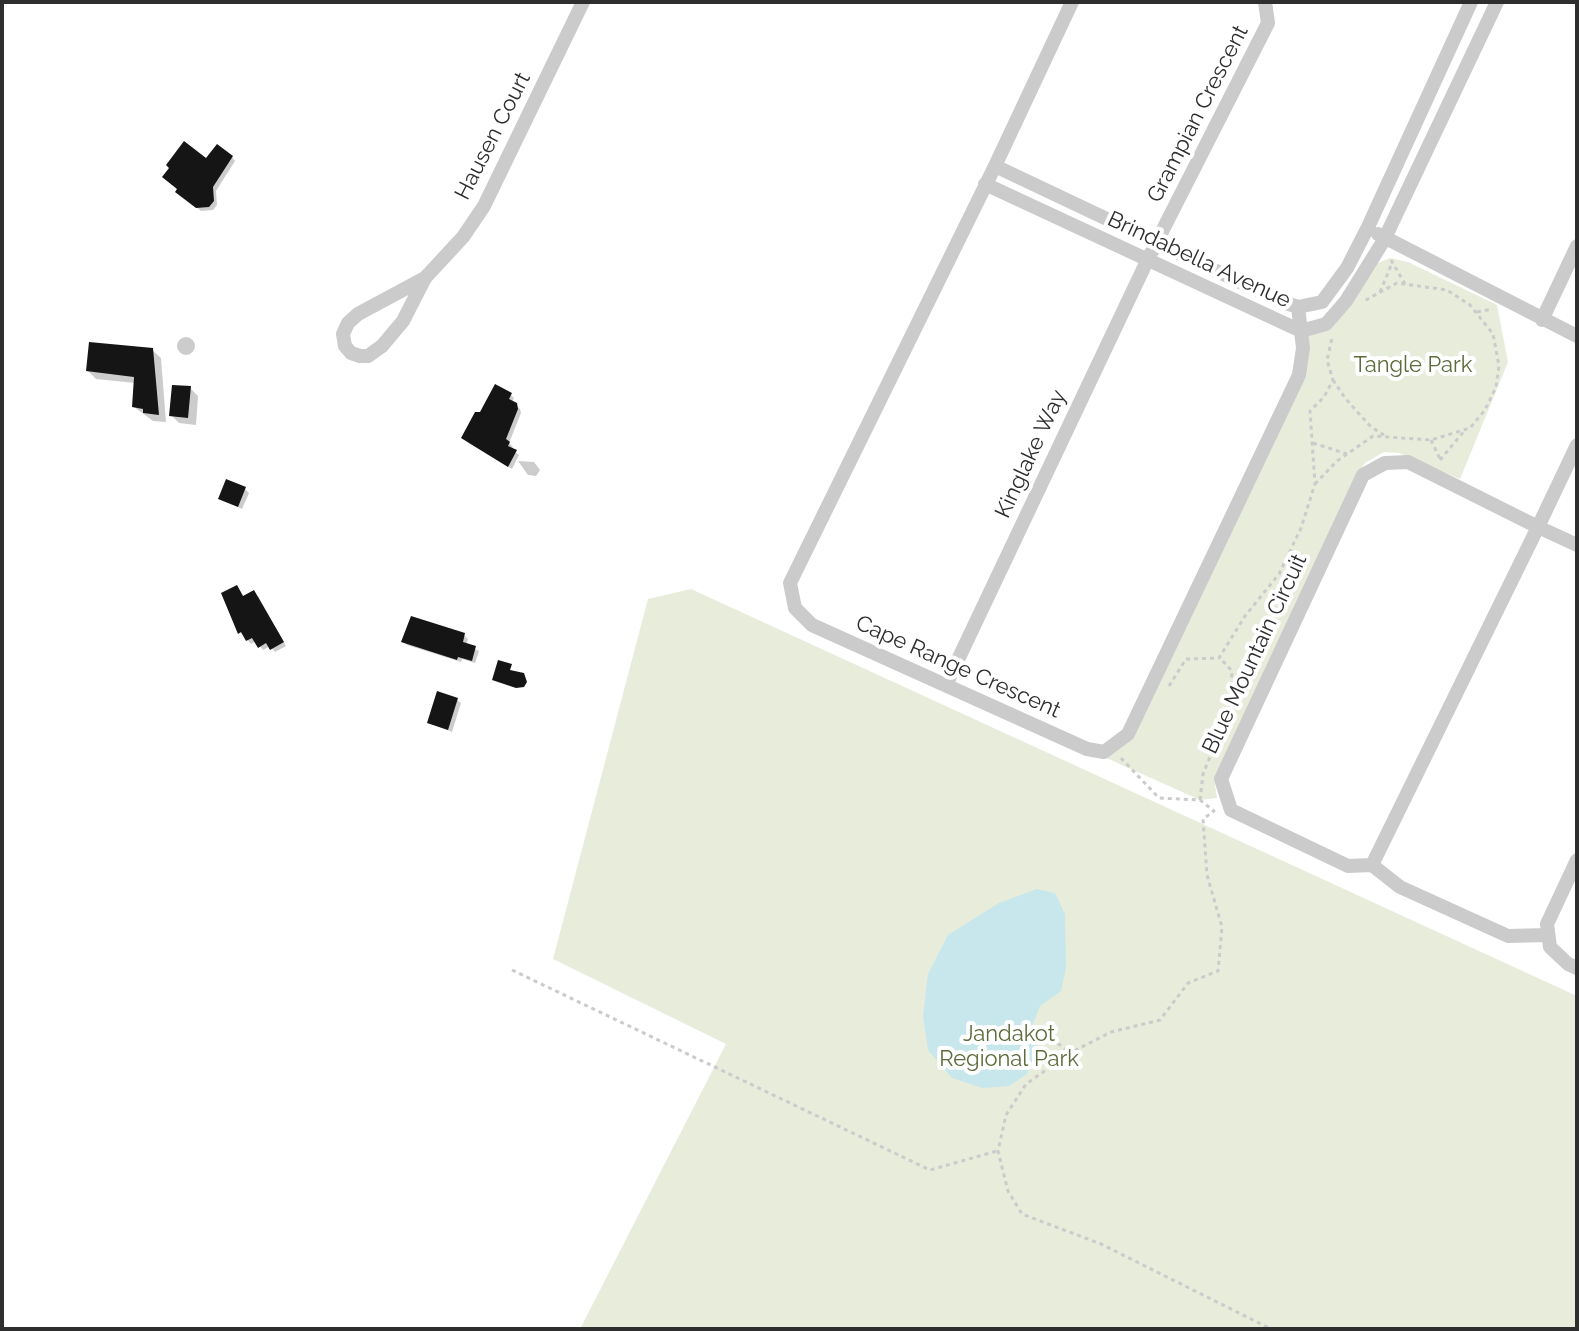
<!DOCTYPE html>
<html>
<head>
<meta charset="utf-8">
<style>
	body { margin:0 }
	#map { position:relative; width:1579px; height:1331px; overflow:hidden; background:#fff; font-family:Raleway,sans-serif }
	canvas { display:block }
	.frame { position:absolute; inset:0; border:4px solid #2e2e2e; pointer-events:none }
</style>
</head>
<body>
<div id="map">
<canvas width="1579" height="1331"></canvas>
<div class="frame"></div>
</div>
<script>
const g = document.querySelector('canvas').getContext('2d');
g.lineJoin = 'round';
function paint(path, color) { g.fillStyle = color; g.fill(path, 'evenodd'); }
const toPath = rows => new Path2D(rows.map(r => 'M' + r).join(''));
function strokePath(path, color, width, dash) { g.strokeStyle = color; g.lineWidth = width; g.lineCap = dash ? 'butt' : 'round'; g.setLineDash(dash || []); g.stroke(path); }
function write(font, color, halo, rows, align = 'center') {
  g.font = font + ' Raleway,sans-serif'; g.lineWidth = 8; g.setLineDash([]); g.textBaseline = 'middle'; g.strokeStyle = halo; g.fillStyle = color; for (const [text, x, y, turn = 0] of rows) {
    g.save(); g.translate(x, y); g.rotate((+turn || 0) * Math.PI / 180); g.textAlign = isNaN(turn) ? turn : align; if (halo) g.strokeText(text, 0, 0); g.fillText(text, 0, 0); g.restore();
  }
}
const green = toPath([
	[1390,258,1408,262,1497,305,1508,362,1460,479,1399,453,1384,452,1365,463,1359,471,1214,779,1217,798,1200,800,1104,757,1131,737,1303,376,1306,335,1376,264],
	[691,589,1577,996,1577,1329,580,1329,726,1044,553,959,648,599]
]);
const water = toPath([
	[1037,889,1055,893,1065,914,1066,968,1061,991,1040,1006,1032,1026,1037,1053,1027,1074,1009,1086,982,1088,952,1078,928,1050,923,1016,928,974,948,935,999,903]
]);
const shadow = toPath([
	[232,157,235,161,216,191,217,205,213,210,201,211,181,195,206,161],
	'177 346a9 9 0 1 1 18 0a9 9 0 1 1-18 0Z',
	[152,350,161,358,166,422,153,421,134,407,135,383,96,379,88,371],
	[190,388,198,396,196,425,179,423,171,415],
	[511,395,514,398,512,402,520,409,521,413,509,443,513,447,511,449,519,455,512,469,467,442],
	[518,461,534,462,540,470,536,476,528,475],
	[245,489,249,493,242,509,221,498],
	[240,591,244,598,258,596,286,646,275,652,270,646,263,650,256,641,251,644,240,632],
	[464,635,468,639,466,645,479,651,475,663,462,659,461,662,407,645,403,641],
	[457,700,461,703,452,732,429,723]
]);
const building = toPath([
	[184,141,206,158,217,144,233,156,213,187,214,201,209,207,196,208,175,192,177,189,162,177,169,168,166,165],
	[89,342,153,348,159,415,143,413,143,409,132,407,134,377,86,371],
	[495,384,512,393,509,399,517,403,518,409,506,439,510,442,508,446,517,450,508,467,461,438,475,412,480,412],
	[172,385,191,386,188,418,169,416],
	[226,479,246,487,238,507,218,499],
	[237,585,243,596,254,590,284,642,270,650,266,643,258,648,252,638,246,641,241,632,238,634,221,593],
	[411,616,465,633,463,642,476,646,472,661,458,657,457,660,401,642],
	[498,660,512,664,510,670,524,673,527,682,524,687,516,688,492,680],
	[437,691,458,698,448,730,427,723]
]);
const path = toPath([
	[1391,260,1405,284],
	[1380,292,1392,263],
	[1477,312,1493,309],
	[1333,380,1345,398,1371,427,1384,435],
	[1431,440,1440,459],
	[1313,443,1347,454],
	[1440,460,1465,430],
	[1315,484,1337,461,1373,436,1431,440,1470,428,1485,410,1496,387,1499,366,1493,334,1470,305,1447,290,1397,283,1364,301],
	[1169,686,1186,659,1219,658,1245,616,1279,574,1301,528,1315,484,1310,411,1324,397,1333,380,1327,360,1332,338],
	[1121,758,1159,798,1200,800,1214,811,1203,819,1207,875,1222,927,1218,971,1188,983,1160,1020,1111,1032,1070,1053,1026,1084,1006,1115,998,1151,1008,1191,1022,1214,1101,1244,1271,1329],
	[1200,800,1203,774,1229,710,1232,671,1220,658],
	[512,970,930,1170,997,1151],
	[1022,1037,1037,1032,1046,1034,1070,1053]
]);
const street = toPath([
	[1072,2,995,166,790,583,795,608,812,625,1087,749,1104,752,1128,734,1299,375,1303,348,1298,307],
	[995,166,1280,301,1298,307,1322,302,1347,268,1368,227,1471,2],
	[985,184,1301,331,1326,324,1346,301,1384,240,1497,2],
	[1378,234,1577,336],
	[425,278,403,321,382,346,368,356,360,356,351,353,345,346,343,334,348,323,358,314,425,278,463,237,484,206,583,2],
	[1542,320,1577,246],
	[1577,445,1538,527,1372,865,1348,866,1231,810,1221,779,1363,475,1385,463,1408,462,1538,527,1577,545],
	[946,685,1147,261,1268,23,1265,2],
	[1577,860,1547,924,1550,947,1568,964,1577,968],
	[1372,865,1400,887,1508,936,1548,935]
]);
const streetNames = [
	["Grampian Crescent",1198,114,-63],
	["Hausen Court",493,136,-63],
	["Brindabella Avenue",1199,260,25],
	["Kinglake Way",1031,454,-65],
	["Blue Mountain Circuit",1255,654,-65],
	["Cape Range Crescent",958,667,24]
];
const parkNames = [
	["Tangle Park",1413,365],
	["Jandakot",1009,1034],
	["Regional Park",1009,1059]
];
paint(green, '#e8ecdb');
paint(water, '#c7e7ed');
paint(shadow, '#0003');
paint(building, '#151515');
strokePath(path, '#cbcbcb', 3, [4, 4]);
strokePath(street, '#cbcbcb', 14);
write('22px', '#2e2e2e', '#fff', streetNames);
write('22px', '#5c6b3a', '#fff', parkNames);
</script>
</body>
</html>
